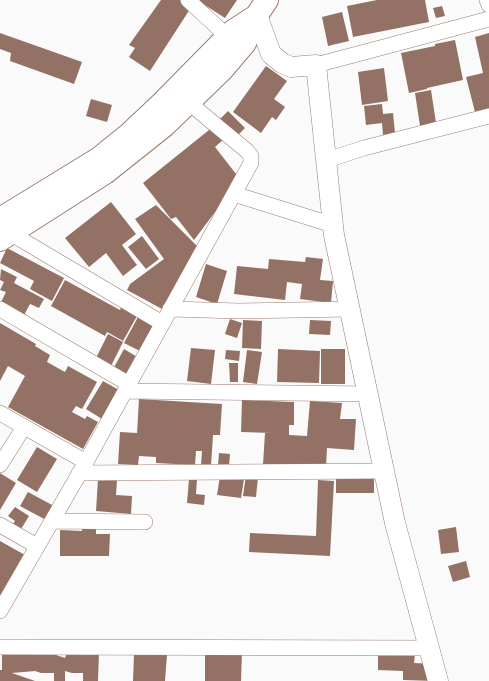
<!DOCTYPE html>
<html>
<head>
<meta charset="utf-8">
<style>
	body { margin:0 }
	canvas { display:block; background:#fafafa }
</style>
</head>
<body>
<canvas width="489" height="681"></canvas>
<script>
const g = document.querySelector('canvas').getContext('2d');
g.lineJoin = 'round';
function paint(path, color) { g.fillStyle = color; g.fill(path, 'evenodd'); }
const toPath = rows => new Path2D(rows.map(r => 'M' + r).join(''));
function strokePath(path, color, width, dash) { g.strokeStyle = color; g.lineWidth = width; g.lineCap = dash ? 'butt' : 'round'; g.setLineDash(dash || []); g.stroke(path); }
const building = toPath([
	[161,0,184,0,192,6,150,71,129,57,135,48,129,45],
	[197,0,237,0,225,18],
	[377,0,425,0,429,22,353,37,347,6],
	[442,6,445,16,436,18,433,8],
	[342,12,349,41,328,46,322,17],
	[0,33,82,62,74,84,10,61,11,53,0,49],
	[489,33,489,108,475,112,466,77,483,73,475,37],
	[455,40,463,80,427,88,427,89,409,93,401,53,435,46,435,44],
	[266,66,287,81,274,99,285,107,276,120,272,117,261,133,233,112],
	[384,68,388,101,362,105,358,72],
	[431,90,436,123,420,126,415,93],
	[91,99,112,105,107,122,86,116],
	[382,104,383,114,393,113,395,133,383,135,382,123,366,125,364,106],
	[228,111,245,128,235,138,218,121],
	[214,126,224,139,215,147,240,179,194,240,176,217,171,219,143,183],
	[111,202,136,234,122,245,137,265,123,276,106,253,89,267,65,238],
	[156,205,198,247,162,309,127,290,130,284,164,259,135,219],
	[142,236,159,259,146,269,128,247],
	[7,248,64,278,52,301,30,289,34,281,0,263],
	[306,257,323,259,320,280,333,281,331,303,300,299,302,284,287,282,285,300,234,294,237,266,268,269,269,259,305,262],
	[206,264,227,271,217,304,196,297],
	[1,269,17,277,14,283,44,299,39,308,30,304,23,317,0,304,6,292,0,290,4,282,0,280],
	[65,280,120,310,121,307,137,316,123,341,107,332,105,336,51,306],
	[138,317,156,326,142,352,124,343],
	[230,319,242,323,237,338,225,334],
	[243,320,262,321,261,349,242,348],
	[310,320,331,321,330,335,309,334],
	[0,323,36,344,35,346,50,355,47,362,65,372,68,366,97,382,82,409,76,406,72,412,85,419,87,416,98,422,83,449,8,407,25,376,8,366,0,381],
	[108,334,123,342,110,368,95,360],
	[191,348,215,350,211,384,187,381],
	[124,349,139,358,127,379,112,371],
	[278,349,320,351,319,383,277,382],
	[321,349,345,349,345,384,321,384],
	[226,350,240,351,239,361,225,359],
	[247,350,262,352,257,384,243,382],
	[229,363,238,363,238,382,230,382],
	[103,381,119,390,102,419,86,409],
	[139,399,222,404,220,435,213,435,211,466,201,465,202,451,196,451,195,465,156,463,156,457,139,456,138,465,118,464,120,432,137,433],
	[242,400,294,402,294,425,289,425,289,435,307,436,310,401,342,403,340,419,356,419,354,450,327,448,326,467,263,464,265,433,272,433,241,432],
	[37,447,57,459,37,492,17,480],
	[219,453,230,454,229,466,218,465],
	[0,473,16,483,0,510],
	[246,475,258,477,256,497,243,496],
	[220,476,244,479,241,498,217,495],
	[336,476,374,476,374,493,336,493],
	[98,479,117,480,116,495,132,496,131,514,96,511],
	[189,479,197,479,196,494,205,495,204,505,187,503],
	[318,480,334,481,330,556,249,552,250,533,316,536],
	[28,492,54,506,46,520,20,506],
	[15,507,29,516,18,534,10,528,15,521,8,516],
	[82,527,96,527,96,534,110,534,109,556,60,556,60,530,82,531],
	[456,527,459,552,441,554,438,530],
	[0,541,25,555,0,600],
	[466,561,470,577,453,582,448,566],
	[67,652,99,652,98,681,83,681,83,673,72,673,65,671,65,681,54,681,54,673,41,673,35,671,12,673,35,681,0,681,0,670,2,670,2,653,53,654,65,658],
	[205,652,242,652,241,681,205,681],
	[378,653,415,654,414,663,435,664,435,681,403,680,403,671,378,670],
	[134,654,167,655,165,681,133,681]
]);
const street = toPath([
	[188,0,228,37],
	[487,0,489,5],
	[316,65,489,19],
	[327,160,364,148,489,116],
	[234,194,333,225],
	[10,233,162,323],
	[0,309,129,384],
	[170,309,239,311,350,309],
	[125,391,368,394],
	[0,413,86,462,0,611],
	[86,462,251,163,251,156,247,151,188,102],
	[0,465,24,427],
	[79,473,384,471],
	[52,521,145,522],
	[0,525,37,546],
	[0,647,429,648]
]);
const secondary = toPath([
	[257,15,271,54,282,63,291,67,316,65,334,235,395,523,438,681]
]);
const primary = toPath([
	[0,219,98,159,129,134,162,103,233,31,256,16],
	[0,240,105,173,164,126,223,69,245,43,257,15,267,0]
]);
paint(building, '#937265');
strokePath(street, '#9d7c6e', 16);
strokePath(secondary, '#9d7c6e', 21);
strokePath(primary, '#9d7c6e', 24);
strokePath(street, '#fff', 15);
strokePath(secondary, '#fff', 20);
strokePath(primary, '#fff', 22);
</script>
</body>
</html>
